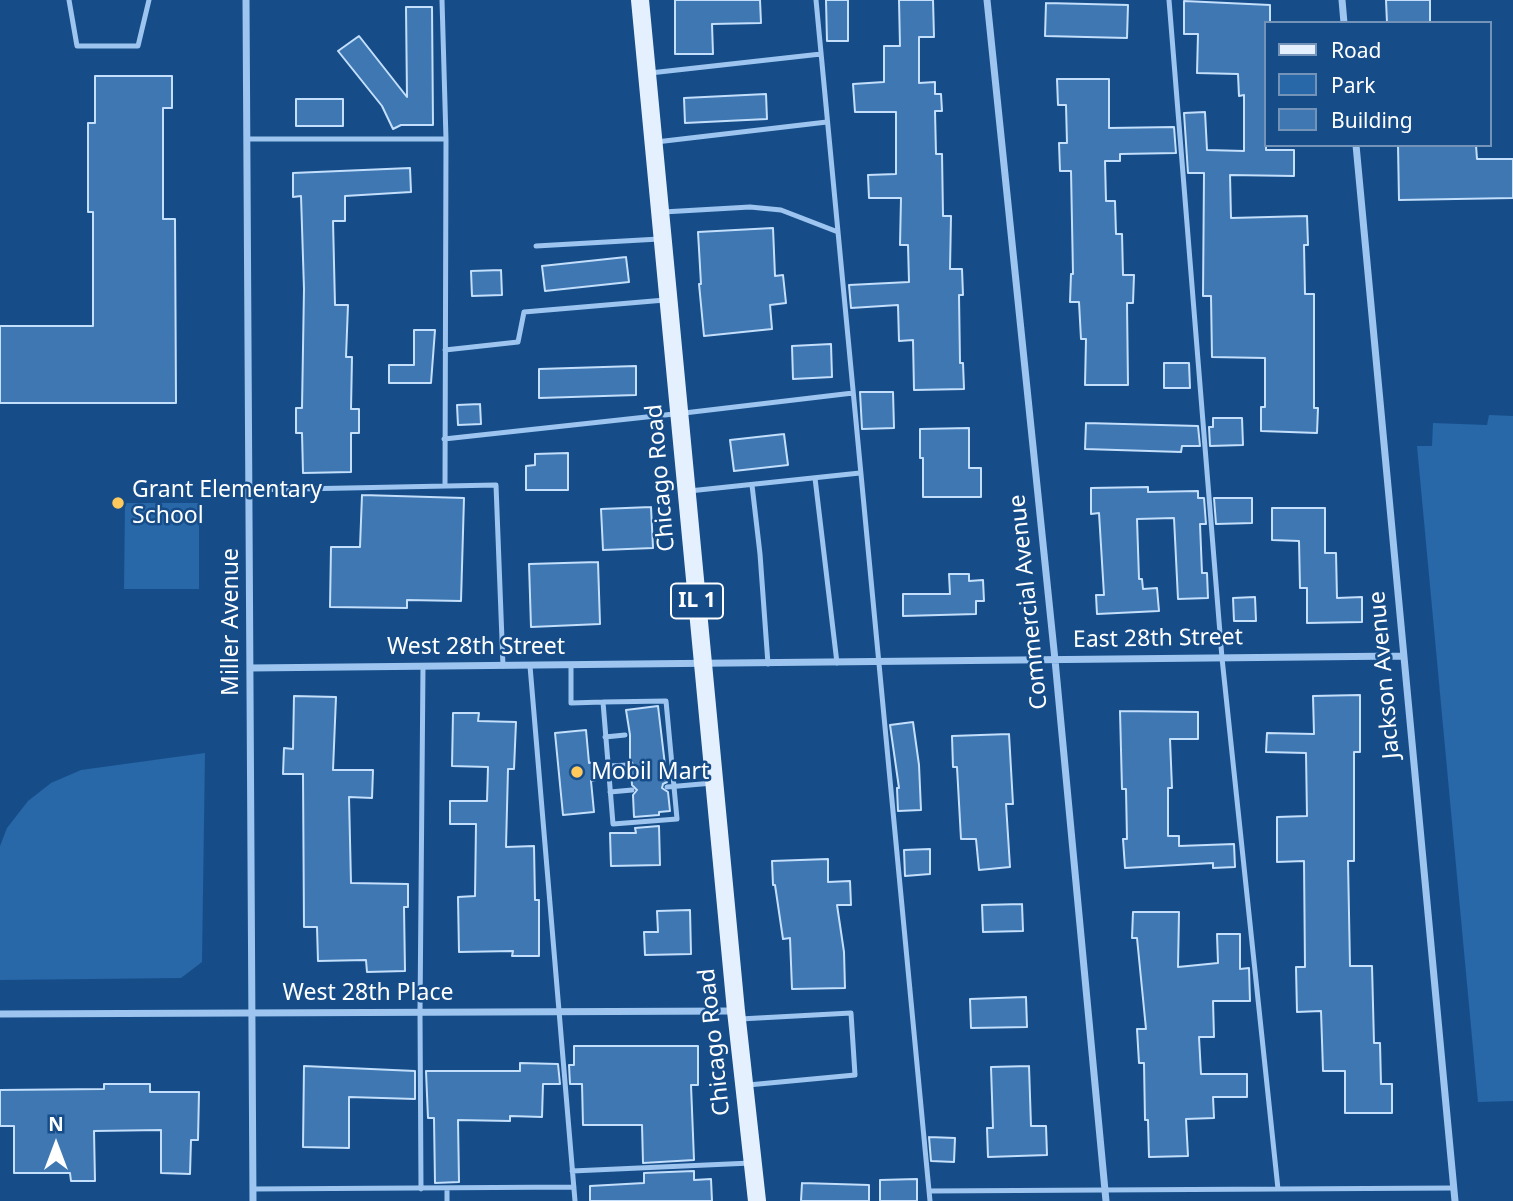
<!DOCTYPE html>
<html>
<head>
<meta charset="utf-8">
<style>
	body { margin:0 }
	#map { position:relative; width:1513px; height:1201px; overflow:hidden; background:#164d89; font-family:"Noto Sans",sans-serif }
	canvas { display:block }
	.legend { position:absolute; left:1264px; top:21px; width:228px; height:126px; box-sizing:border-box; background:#164d89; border:2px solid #7394b8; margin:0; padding:9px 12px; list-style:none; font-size:21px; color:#fff }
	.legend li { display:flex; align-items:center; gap:14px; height:35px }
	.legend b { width:35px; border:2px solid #7394b8 }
	.north { position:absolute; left:21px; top:1110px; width:70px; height:70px; -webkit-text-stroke:5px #164d89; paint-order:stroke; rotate:0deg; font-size:19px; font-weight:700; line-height:28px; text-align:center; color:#fff }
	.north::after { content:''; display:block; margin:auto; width:24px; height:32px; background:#fff; clip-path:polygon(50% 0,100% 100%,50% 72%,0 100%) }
</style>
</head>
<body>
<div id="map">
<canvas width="1513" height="1201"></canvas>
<ul class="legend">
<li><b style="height:9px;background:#e5f0ff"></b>Road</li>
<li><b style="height:19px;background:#2867a8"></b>Park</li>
<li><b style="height:19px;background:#3e77b2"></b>Building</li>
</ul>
<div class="north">N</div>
</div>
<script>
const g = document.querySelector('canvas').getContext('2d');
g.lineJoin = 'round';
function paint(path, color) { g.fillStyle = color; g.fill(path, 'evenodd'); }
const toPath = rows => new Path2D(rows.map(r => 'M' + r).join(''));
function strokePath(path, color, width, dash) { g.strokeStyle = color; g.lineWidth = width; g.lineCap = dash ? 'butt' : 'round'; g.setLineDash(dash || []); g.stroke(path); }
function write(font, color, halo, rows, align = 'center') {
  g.font = font + ' "Noto Sans",sans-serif'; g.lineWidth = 5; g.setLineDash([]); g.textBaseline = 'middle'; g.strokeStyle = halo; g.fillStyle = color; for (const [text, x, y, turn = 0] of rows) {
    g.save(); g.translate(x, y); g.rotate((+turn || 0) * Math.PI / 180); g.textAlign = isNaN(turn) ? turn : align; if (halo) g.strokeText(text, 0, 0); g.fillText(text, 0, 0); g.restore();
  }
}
const green = toPath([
	[1489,415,1513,416,1513,1101,1478,1102,1417,446,1432,446,1433,423,1487,425],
	[125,503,199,503,199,589,124,589],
	[205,753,202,962,181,978,0,980,0,846,7,828,28,801,51,783,81,770]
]);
const building = toPath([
	[675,0,760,0,761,23,712,24,713,54,675,54,675,0],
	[826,0,848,0,848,41,827,41,826,0],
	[899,0,933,0,934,37,919,37,919,83,935,82,935,94,941,94,942,111,935,111,936,154,942,154,943,216,951,216,950,269,962,269,963,295,959,295,960,363,963,363,964,389,914,390,913,340,899,341,898,305,851,308,849,285,909,282,908,245,900,245,901,198,869,198,868,175,896,174,896,112,855,112,853,84,884,82,884,46,900,46,899,0],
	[1386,0,1430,0,1430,23,1387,23,1386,0],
	[1184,1,1270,5,1270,23,1266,23,1266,150,1294,150,1294,176,1230,175,1231,218,1307,216,1308,245,1304,245,1305,294,1314,294,1314,408,1318,408,1317,433,1261,431,1261,407,1265,407,1265,358,1212,357,1211,296,1203,296,1204,173,1188,173,1184,113,1205,112,1207,150,1244,151,1244,95,1239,96,1238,74,1197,73,1198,34,1184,34,1184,1],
	[1046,3,1128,5,1127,38,1045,36,1046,3],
	[406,7,432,7,433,125,401,125,393,129,382,106,338,51,359,36,407,97,406,7],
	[95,76,172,76,172,108,163,108,163,219,175,219,176,403,0,403,0,326,93,326,93,212,88,212,88,123,95,123,95,76],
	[1057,79,1109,79,1109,128,1174,127,1176,153,1120,154,1120,161,1105,161,1106,201,1115,201,1116,234,1122,234,1123,275,1134,275,1133,303,1127,303,1128,385,1085,385,1086,339,1081,339,1079,302,1070,302,1071,274,1073,274,1071,171,1060,171,1059,143,1067,143,1066,105,1058,105,1057,79],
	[766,94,767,119,685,123,684,98,766,94],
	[296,99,343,99,343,126,296,126,296,99],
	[1398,145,1476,145,1477,159,1513,159,1513,198,1399,200,1398,145],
	[410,168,411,192,345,196,345,221,333,221,335,305,348,305,346,357,352,357,351,409,359,409,359,433,351,433,351,472,303,473,302,433,296,433,296,408,302,408,304,289,301,196,293,197,293,173,410,168],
	[773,228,775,276,783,275,786,303,770,305,772,329,704,336,699,284,701,284,698,232,773,228],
	[626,257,629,282,545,291,542,266,626,257],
	[501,270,502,295,472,296,471,271,501,270],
	[414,330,435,330,431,383,389,383,389,365,414,365,414,330],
	[831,344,832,377,793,379,792,346,831,344],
	[1164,363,1189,363,1190,388,1164,388,1164,363],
	[636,366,636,395,539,398,539,369,636,366],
	[860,392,893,392,894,428,862,429,860,392],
	[480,404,481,424,458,425,457,405,480,404],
	[1213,418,1242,418,1243,445,1210,446,1209,427,1213,427,1213,418],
	[1086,423,1198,426,1200,446,1182,446,1181,452,1085,449,1086,423],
	[969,428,969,468,981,468,981,497,923,497,923,458,920,458,920,429,969,428],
	[784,434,788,465,734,471,730,440,784,434],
	[568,453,568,490,526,490,526,466,535,465,535,454,568,453],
	[1148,487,1148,492,1198,491,1198,498,1204,498,1206,524,1200,524,1202,573,1207,573,1208,598,1178,599,1174,518,1137,519,1139,579,1142,579,1143,589,1157,588,1159,611,1097,614,1096,595,1104,595,1099,513,1091,514,1091,488,1148,487],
	[362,495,464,498,461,601,407,600,407,608,330,607,331,547,360,547,362,495],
	[1214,498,1252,498,1252,523,1216,524,1214,498],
	[651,507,653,548,603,550,601,509,651,507],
	[1272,508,1325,508,1325,553,1336,553,1337,598,1362,597,1362,622,1307,623,1307,588,1300,588,1299,541,1272,540,1272,508],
	[598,562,600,624,531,627,529,564,598,562],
	[949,574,969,574,969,581,983,580,984,601,976,601,976,614,903,616,903,594,950,594,949,574],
	[1255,597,1256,621,1234,621,1233,598,1255,597],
	[1360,695,1360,752,1354,752,1354,861,1348,861,1350,966,1372,966,1374,1043,1380,1043,1381,1084,1392,1084,1392,1113,1345,1113,1345,1071,1323,1071,1321,1011,1297,1012,1296,967,1305,967,1304,861,1277,862,1277,817,1307,816,1306,753,1266,752,1267,733,1314,734,1313,696,1360,695],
	[294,696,336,697,333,770,373,770,372,798,349,797,351,883,408,884,408,907,404,907,405,971,367,972,366,960,318,961,317,927,304,927,303,774,283,774,284,748,293,749,294,696],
	[658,706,667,782,663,784,662,788,668,792,670,811,659,812,659,815,634,817,633,795,637,790,632,785,631,769,633,764,630,760,630,735,626,710,658,706],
	[1120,711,1198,712,1198,739,1170,739,1172,788,1168,788,1168,836,1179,836,1179,846,1234,844,1235,867,1213,868,1213,863,1125,868,1123,839,1127,839,1126,789,1122,789,1120,711],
	[453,713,479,713,478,721,516,722,514,769,508,769,506,847,534,846,535,900,539,900,539,956,512,956,513,951,459,952,458,897,475,896,476,824,450,824,450,801,487,801,488,767,452,766,453,713],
	[913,722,919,765,921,810,898,811,897,788,899,788,890,725,913,722],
	[586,730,589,763,594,762,596,780,591,781,594,812,563,815,555,733,586,730],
	[1009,734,1013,804,1006,804,1010,867,979,870,976,839,961,839,957,767,953,767,952,736,1009,734],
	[659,826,660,865,611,866,610,833,636,833,635,828,659,826],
	[930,849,930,874,905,876,904,850,930,849],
	[828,859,828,882,850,881,851,905,837,905,844,952,845,988,792,989,790,938,783,939,775,885,773,885,772,861,828,859],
	[1022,904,1023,931,983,932,982,905,1022,904],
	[690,910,691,954,645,955,644,932,658,932,657,911,690,910],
	[1133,912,1179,912,1178,967,1218,963,1217,934,1240,934,1240,969,1249,968,1250,1001,1213,1001,1214,1037,1199,1037,1201,1074,1247,1074,1247,1097,1213,1097,1214,1118,1186,1119,1188,1156,1149,1157,1148,1120,1145,1120,1144,1063,1139,1063,1137,1029,1146,1029,1137,938,1132,938,1133,912],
	[1026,997,1027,1027,971,1028,970,999,1026,997],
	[574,1046,698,1046,698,1085,691,1085,694,1160,643,1163,642,1125,583,1125,582,1084,570,1084,569,1065,574,1065,574,1046],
	[520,1063,558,1064,560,1084,543,1084,542,1117,510,1116,510,1121,458,1120,459,1182,435,1183,434,1118,428,1118,426,1071,520,1071,520,1063],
	[304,1066,415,1071,415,1099,349,1097,349,1148,303,1147,304,1066],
	[1029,1066,1031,1126,1046,1126,1047,1155,988,1157,987,1128,993,1128,991,1067,1029,1066],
	[104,1084,150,1084,150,1092,199,1092,198,1140,191,1140,190,1174,161,1173,161,1130,94,1131,95,1181,71,1181,70,1173,14,1173,14,1126,0,1126,0,1090,104,1089,104,1084],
	[929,1137,955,1138,954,1162,931,1161,929,1137],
	[694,1171,694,1180,711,1179,712,1201,590,1201,590,1186,644,1183,644,1173,694,1171],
	[917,1179,917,1201,880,1201,880,1180,917,1179],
	[802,1183,869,1185,869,1201,801,1201,802,1183]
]);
const service = toPath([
	[69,0,77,46,138,46,149,0],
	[442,0,446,139,445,485],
	[816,0,930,1201],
	[1169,0,1222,658,1278,1189],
	[650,73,821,54],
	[247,139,446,139],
	[656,142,827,122],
	[663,212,750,207,781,210,838,232],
	[536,246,659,239],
	[445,350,518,342,524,312,665,300],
	[684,413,853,393],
	[444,439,674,414],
	[815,478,837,663],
	[752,485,760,554,768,664],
	[249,490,496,485,503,666],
	[689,491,860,473],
	[571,665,571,703,603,702,666,701,677,819,613,824,603,702],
	[530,666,575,1201],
	[605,737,625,735],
	[608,766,628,765],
	[667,787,713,783],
	[610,792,632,790],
	[740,1019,851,1013,855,1075,748,1085],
	[572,1171,751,1163],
	[447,1188,447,1201],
	[253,1189,574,1187],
	[421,1189,420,1012,423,666],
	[929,1191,1454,1188]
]);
const minor = toPath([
	[246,0,253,1201],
	[987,0,1055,660,1106,1201],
	[1342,0,1344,23],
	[1356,145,1455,1201],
	[250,668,1402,656],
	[0,1014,735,1011]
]);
const primary = toPath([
	[640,0,736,1011,757,1201]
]);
const markers = [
	[118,503,7,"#ffc95b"],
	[577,772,7,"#ffc95b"]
];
const shields = [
	[697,601,52]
];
const shieldNames = [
	["IL 1",697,601]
];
const streetNames = [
	["Chicago Road",661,478,-95],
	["Commercial Avenue",1029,602,-96],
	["Miller Avenue",231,622,-90],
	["East 28th Street",1158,639,-1],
	["West 28th Street",476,647],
	["Jackson Avenue",1385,675,-95],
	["West 28th Place",368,993],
	["Chicago Road",715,1042,-96]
];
const poiNames = [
	["Grant Elementary",132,490],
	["School",132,516],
	["Mobil Mart",591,772]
];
paint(green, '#2867a8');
paint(building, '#3e77b2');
strokePath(building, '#c3dffb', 2);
strokePath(service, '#9dc5ef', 5);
strokePath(minor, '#9dc5ef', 7);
strokePath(primary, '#e5f0ff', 18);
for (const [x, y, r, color] of markers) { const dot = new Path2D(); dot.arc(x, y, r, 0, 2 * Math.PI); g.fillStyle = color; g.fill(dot); strokePath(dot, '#164d89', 2.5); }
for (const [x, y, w] of shields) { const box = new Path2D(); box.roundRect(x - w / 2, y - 17.5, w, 35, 5); g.fillStyle = '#164d89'; g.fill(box); strokePath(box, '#fff', 2); }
write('bold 21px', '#fff', null, shieldNames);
write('23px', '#fff', '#164d89', streetNames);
write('23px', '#fff', '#164d89', poiNames, 'left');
</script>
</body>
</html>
